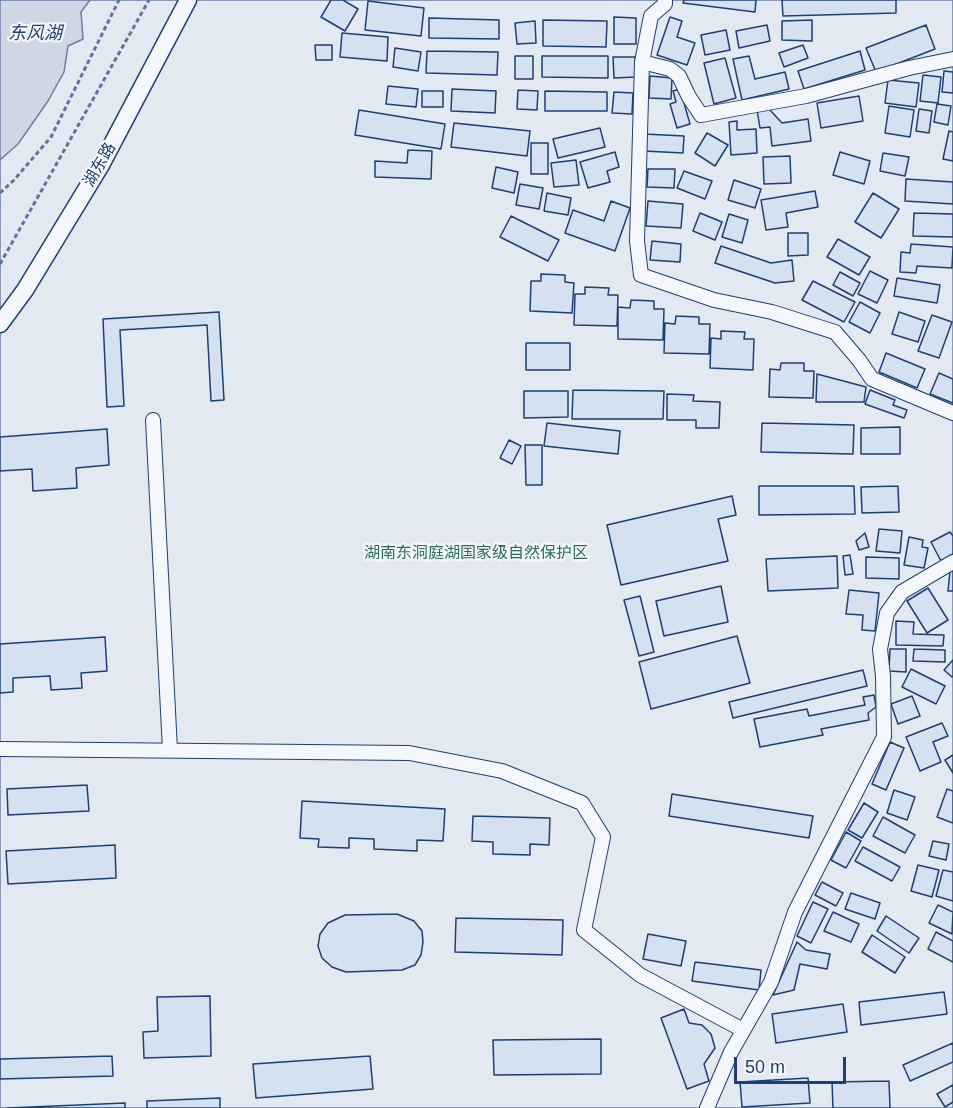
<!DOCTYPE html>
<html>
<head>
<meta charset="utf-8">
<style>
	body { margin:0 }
	#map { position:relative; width:953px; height:1108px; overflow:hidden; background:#f4f7fb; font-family:Arial,sans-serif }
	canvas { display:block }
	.scale { position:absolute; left:734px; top:1057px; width:112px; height:27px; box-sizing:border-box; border:3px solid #1d3f73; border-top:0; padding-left:8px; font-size:18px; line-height:21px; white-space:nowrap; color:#1d3f73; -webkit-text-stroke:4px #f4f7fb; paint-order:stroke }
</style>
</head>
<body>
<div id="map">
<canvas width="953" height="1108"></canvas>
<div class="scale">50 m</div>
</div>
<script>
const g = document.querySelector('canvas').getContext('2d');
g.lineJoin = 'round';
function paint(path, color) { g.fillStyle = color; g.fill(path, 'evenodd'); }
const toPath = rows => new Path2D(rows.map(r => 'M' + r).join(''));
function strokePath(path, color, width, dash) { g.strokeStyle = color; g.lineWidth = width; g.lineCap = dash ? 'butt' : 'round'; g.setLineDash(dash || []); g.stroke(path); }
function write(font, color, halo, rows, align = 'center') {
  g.font = font + ' Arial,"Noto Sans SC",sans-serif'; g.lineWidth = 4.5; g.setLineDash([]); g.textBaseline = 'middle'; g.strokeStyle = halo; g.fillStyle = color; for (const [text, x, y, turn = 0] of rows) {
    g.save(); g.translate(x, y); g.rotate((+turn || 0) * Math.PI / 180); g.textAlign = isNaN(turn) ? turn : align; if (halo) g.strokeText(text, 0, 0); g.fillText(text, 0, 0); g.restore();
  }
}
const green = toPath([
	[0,0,953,0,953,1108,0,1108,0,0]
]);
const water = toPath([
	[0,0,90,0,81,12,83,39,68,46,64,72,48,101,18,144,0,160,0,0]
]);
const building = toPath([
	[331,0,343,0,358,9,345,31,321,17,331,0],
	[684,0,756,0,755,12,683,3,684,0],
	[782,0,896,0,896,13,783,16,782,0],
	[368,1,424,8,421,36,365,30,368,1],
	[614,17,636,18,636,44,614,44,614,17],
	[670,17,682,21,677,37,695,43,687,65,657,55,670,17],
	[429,18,499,20,499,39,429,38,429,18],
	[543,20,607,21,606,47,543,46,543,20],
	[812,20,812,41,782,40,782,21,812,20],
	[535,21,536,43,517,44,515,23,535,21],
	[767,25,770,41,739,48,736,31,767,25],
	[926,25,935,49,876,72,866,48,926,25],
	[726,30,730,50,705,55,701,35,726,30],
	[342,33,388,37,387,61,340,57,342,33],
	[315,45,332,45,332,60,316,60,315,45],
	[803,45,808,58,784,67,779,53,803,45],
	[395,48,421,52,418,71,393,67,395,48],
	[427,51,498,52,497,75,426,73,427,51],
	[860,51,865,70,804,89,798,71,860,51],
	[515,56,533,56,533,79,515,79,515,56],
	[542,56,608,56,608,78,542,77,542,56],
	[749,56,755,79,785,72,789,89,742,100,733,59,749,56],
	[613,57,635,57,636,77,614,78,613,57],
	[725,58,736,98,714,104,704,63,725,58],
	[944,71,953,72,953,93,942,92,944,71],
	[923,75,941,77,938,103,920,101,923,75],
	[650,76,672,78,671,99,649,98,650,76],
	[888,80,919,83,916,107,885,103,888,80],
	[388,86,418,89,416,107,386,104,388,86],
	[452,89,496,91,495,113,451,111,452,89],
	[680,89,690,124,677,128,670,104,676,102,673,91,680,89],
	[518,90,538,91,537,110,517,109,518,90],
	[422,91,443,91,443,107,422,107,422,91],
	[545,91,607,92,607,111,545,111,545,91],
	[614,92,633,93,632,114,612,113,614,92],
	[859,96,863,121,821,128,817,103,859,96],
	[937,104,951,106,948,125,934,122,937,104],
	[889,106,914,110,910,137,885,133,889,106],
	[769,109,782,123,808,119,811,141,772,146,770,127,760,128,757,110,769,109],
	[919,109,932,111,929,133,916,131,919,109],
	[359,110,445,124,441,149,355,135,359,110],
	[737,121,737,130,756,129,757,153,731,155,729,122,737,121],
	[454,123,530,131,527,156,451,147,454,123],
	[600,128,605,147,558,158,553,139,600,128],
	[949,131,953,132,953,161,943,159,949,131],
	[707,133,728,145,715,166,695,153,707,133],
	[644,134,684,136,683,153,644,151,644,134],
	[531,143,548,143,548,174,531,174,531,143],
	[408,150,432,151,431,179,375,177,375,161,407,163,408,150],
	[615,152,619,167,607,171,610,182,588,188,580,162,615,152],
	[840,152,870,161,864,184,833,175,840,152],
	[883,153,909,157,905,176,880,171,883,153],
	[790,156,791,183,764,184,763,157,790,156],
	[576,160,579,185,554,187,551,163,576,160],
	[496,167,518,172,514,193,492,188,496,167],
	[648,169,675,169,674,188,647,187,648,169],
	[684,171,712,181,705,199,677,188,684,171],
	[906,179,953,182,953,204,905,201,906,179],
	[734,180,761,189,755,208,728,200,734,180],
	[520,184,543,188,539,209,516,205,520,184],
	[815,191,818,207,786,213,788,227,766,230,761,200,815,191],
	[547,193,571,198,568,215,544,211,547,193],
	[873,193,899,209,881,238,855,222,873,193],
	[611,201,630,208,615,251,565,233,573,210,604,221,611,201],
	[648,201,683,204,681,228,646,226,648,201],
	[700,213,722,222,715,240,693,231,700,213],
	[914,213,953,214,953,237,913,236,914,213],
	[729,214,748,220,742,243,722,237,729,214],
	[511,216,559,240,548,261,500,237,511,216],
	[788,233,808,233,808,255,788,256,788,233],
	[838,239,870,257,859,275,827,257,838,239],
	[652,241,681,244,680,262,650,260,652,241],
	[911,244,953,247,952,268,917,266,916,273,900,272,901,252,910,253,911,244],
	[721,246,771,263,792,260,794,281,775,283,715,263,721,246],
	[870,271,888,280,877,303,858,294,870,271],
	[840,272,860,283,853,296,833,285,840,272],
	[541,274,565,275,565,282,574,283,572,313,530,311,531,281,541,281,541,274],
	[897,278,940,285,937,303,894,296,897,278],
	[813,281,855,302,844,322,802,300,813,281],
	[585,287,609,288,608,295,618,295,617,326,574,325,575,294,585,294,585,287],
	[631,300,654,301,654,309,664,309,663,340,618,339,618,307,630,308,631,300],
	[860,302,880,313,870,333,849,322,860,302],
	[219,312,224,400,211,401,207,325,120,330,124,406,107,407,103,319,219,312],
	[899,312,925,321,918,342,892,334,899,312],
	[932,315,952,322,939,358,918,351,932,315],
	[676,316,699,317,699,324,710,324,709,354,664,353,665,323,675,324,676,316],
	[721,331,745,332,744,339,754,339,753,370,710,368,711,338,721,339,721,331],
	[526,343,570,343,570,370,526,370,526,343],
	[886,353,925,369,917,388,879,372,886,353],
	[781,363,804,363,804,371,814,371,813,398,769,397,770,369,780,370,781,363],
	[939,373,953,379,953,403,930,394,939,373],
	[817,374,866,387,864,402,816,402,817,374],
	[573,390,664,391,663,419,572,419,573,390],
	[870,390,895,400,893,405,907,410,904,418,865,404,870,390],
	[524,391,568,391,568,417,524,418,524,391],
	[667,394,694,395,693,401,720,402,719,428,696,428,696,420,667,420,667,394],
	[547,423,620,431,618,454,544,446,547,423],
	[762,423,854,425,853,454,761,452,762,423],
	[900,427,900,454,861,454,861,428,900,427],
	[107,429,109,465,76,468,77,488,33,491,32,469,0,471,0,437,107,429],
	[509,440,521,446,512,464,500,458,509,440],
	[525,445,542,445,542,485,526,485,525,445],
	[759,486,854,486,855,514,759,515,759,486],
	[898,486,899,512,862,513,861,487,898,486],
	[732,496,736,515,718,519,728,561,621,585,607,525,732,496],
	[879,529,902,531,900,553,876,551,879,529],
	[950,532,953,536,953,554,941,561,931,542,950,532],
	[865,533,869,547,859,550,856,541,865,533],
	[909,537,923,540,922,547,928,548,924,568,904,565,909,537],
	[850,555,853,574,845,575,843,556,850,555],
	[837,556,838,588,768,591,766,559,837,556],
	[866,557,899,558,899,579,866,578,866,557],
	[953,570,953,591,948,591,950,571,953,570],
	[721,586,728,622,664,636,656,601,721,586],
	[928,588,948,620,927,633,907,601,928,588],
	[849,590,879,593,875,631,862,630,863,615,846,614,849,590],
	[640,596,654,652,639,656,624,600,640,596],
	[896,621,914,622,913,634,944,635,943,646,896,645,896,621],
	[737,636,750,683,651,709,639,662,737,636],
	[105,637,107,671,81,673,82,688,51,690,50,676,13,678,13,692,0,693,0,644,105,637],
	[890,649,906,649,906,672,889,671,890,649],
	[914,649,945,650,945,662,913,661,914,649],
	[953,660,953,676,952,677,944,670,953,660],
	[911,669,945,686,936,704,902,687,911,669],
	[863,670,867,686,733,718,729,702,863,670],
	[874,695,876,707,868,713,869,720,821,729,823,735,760,747,754,719,807,709,809,716,865,705,863,697,874,695],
	[912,696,920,716,898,724,891,704,912,696],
	[942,723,948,736,933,742,941,762,920,771,906,737,942,723],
	[890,742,904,748,886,790,872,784,890,742],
	[953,755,953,773,945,760,953,755],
	[87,785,89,811,8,815,7,789,87,785],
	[947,789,953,791,953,823,937,817,947,789],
	[894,790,915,797,907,820,887,813,894,790],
	[672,794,813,816,809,838,669,816,672,794],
	[302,801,445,809,443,841,417,840,417,851,374,849,374,839,349,838,349,848,318,847,319,839,300,838,302,801],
	[864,803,878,812,862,838,848,830,864,803],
	[473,816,550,818,549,845,530,844,530,855,493,854,493,842,472,841,473,816],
	[883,817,915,835,905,853,873,836,883,817],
	[846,832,861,841,846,868,831,860,846,832],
	[933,841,949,844,946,860,929,856,933,841],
	[115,845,116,878,8,884,6,851,115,845],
	[863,847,900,867,892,881,855,861,863,847],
	[918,865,939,870,932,897,911,891,918,865],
	[943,870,953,872,953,901,936,896,943,870],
	[822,882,843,893,836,906,815,895,822,882],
	[851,893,880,903,875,919,845,909,851,893],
	[813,902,828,909,811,943,797,936,813,902],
	[938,905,953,912,952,934,929,923,938,905],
	[833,912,859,924,851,942,824,931,833,912],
	[397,914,414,921,422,931,423,942,421,955,415,965,402,970,346,972,332,967,322,958,318,946,320,934,328,923,345,915,397,914],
	[886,916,919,938,909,953,877,931,886,916],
	[456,918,563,920,562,955,455,952,456,918],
	[936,932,953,941,953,962,928,949,936,932],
	[648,934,686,941,681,966,643,959,648,934],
	[872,935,905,957,895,973,862,952,872,935],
	[797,942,806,950,830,954,827,969,800,964,794,990,773,995,797,942],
	[695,962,761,970,759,990,692,981,695,962],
	[944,992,947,1014,861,1025,859,1002,944,992],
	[210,996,211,1056,144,1058,143,1032,158,1031,157,997,210,996],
	[843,1004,847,1032,776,1043,772,1014,843,1004],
	[684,1009,689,1023,702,1025,711,1034,715,1048,704,1064,709,1081,687,1089,661,1018,684,1009],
	[601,1039,601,1074,494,1075,493,1040,601,1039],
	[953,1043,953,1062,910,1081,903,1065,953,1043],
	[112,1056,113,1076,0,1079,0,1059,112,1056],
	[370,1056,373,1089,256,1098,253,1064,370,1056],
	[808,1078,810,1103,742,1107,740,1082,808,1078],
	[889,1081,890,1108,833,1108,832,1082,889,1081],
	[953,1085,953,1102,945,1107,937,1094,953,1085],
	[220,1098,220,1108,147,1108,147,1101,220,1098],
	[125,1103,125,1108,7,1108,125,1103]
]);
const path = toPath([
	[0,193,14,180,51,137,119,0],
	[0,264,149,0]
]);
const minor = toPath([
	[665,0,665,4,651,16,642,62,637,241,641,275,714,300,772,312,835,332,859,360,872,379,953,413],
	[642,62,670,69,679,76,689,97,701,115,806,96,909,68,953,59],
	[153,420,170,750],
	[0,749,409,753,502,771,582,803,603,837,584,930,640,975,743,1030],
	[707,1108,731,1052,771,982,795,912,884,737,883,676,880,649,887,613,902,592,953,562]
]);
const tertiary = toPath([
	[0,324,25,290,101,165,188,0]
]);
const streetNames = [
	["湖东路",100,165,-60]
];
const parkNames = [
	["湖南东洞庭湖国家级自然保护区",476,554]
];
const waterNames = [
	["东风湖",35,34]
];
paint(green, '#e3e9f0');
strokePath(green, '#687fa3', 1.5);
paint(water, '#cfd7e4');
strokePath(water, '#687fa3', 1.5);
paint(building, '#d5e0f0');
strokePath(building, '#1d3f73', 1.5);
strokePath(minor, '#1d3f73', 16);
strokePath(tertiary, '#1d3f73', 19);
strokePath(path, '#5e769c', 3, [4.5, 3]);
strokePath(minor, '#f4f7fb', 14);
strokePath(tertiary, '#f4f7fb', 16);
write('16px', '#1d3f73', '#f4f7fb', streetNames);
write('16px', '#2c6c60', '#f4f7fb', parkNames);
write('italic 18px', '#1d3f73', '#f4f7fb', waterNames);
</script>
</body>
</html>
